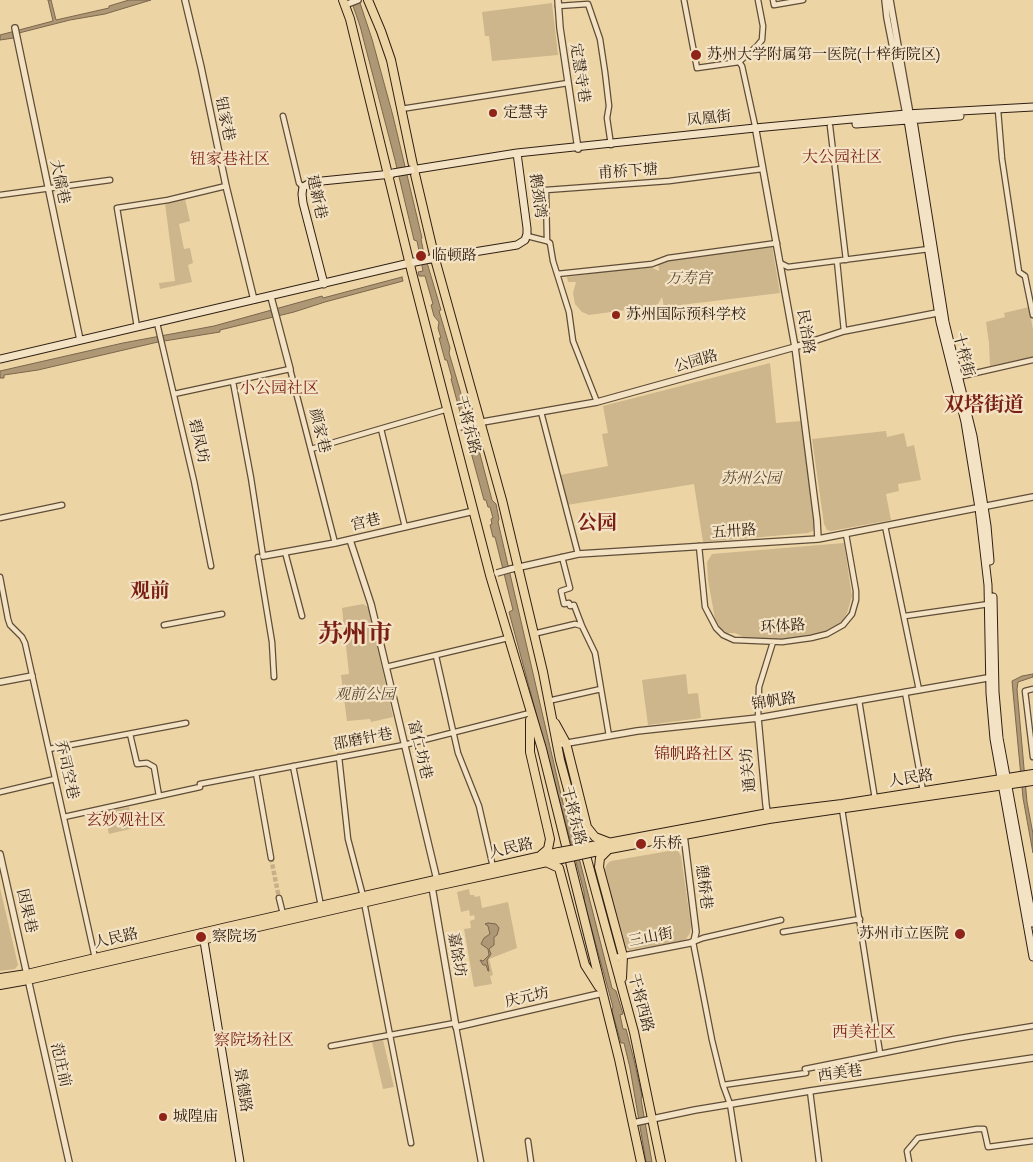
<!DOCTYPE html>
<html>
<head>
<meta charset="utf-8">
<style>
	body { margin:0 }
	canvas { display:block; background:#edd4a5 }
</style>
</head>
<body>
<canvas width="1033" height="1162"></canvas>
<script>
const g = document.querySelector('canvas').getContext('2d');
g.lineJoin = 'round';
function paint(path, color) { g.fillStyle = color; g.fill(path, 'evenodd'); }
const toPath = rows => new Path2D(rows.map(r => 'M' + r).join(''));
function strokePath(path, color, width, dash) { g.strokeStyle = color; g.lineWidth = width; g.lineCap = dash ? 'butt' : 'round'; g.setLineDash(dash || []); g.stroke(path); }
function write(font, color, halo, rows, align = 'center') {
  g.font = font + ' "IM FELL Great Primer","Noto Serif SC",serif'; g.lineWidth = 4.5; g.setLineDash([]); g.textBaseline = 'middle'; g.strokeStyle = halo; g.fillStyle = color; for (const [text, x, y, turn = 0] of rows) {
    g.save(); g.translate(x, y); g.rotate((+turn || 0) * Math.PI / 180); g.textAlign = isNaN(turn) ? turn : align; if (halo) g.strokeText(text, 0, 0); g.fillText(text, 0, 0); g.restore();
  }
}
const green = toPath([
	[552,3,558,55,492,61,489,36,485,36,482,12],
	[185,199,190,221,179,224,184,249,190,248,193,263,188,265,192,282,160,289,159,283,175,281,165,203],
	[772,246,780,293,664,307,662,297,658,304,655,306,589,315,582,312,575,304,573,293,576,282,568,282,567,277,648,266,659,271,658,260,666,256],
	[1029,307,1033,330,1033,357,990,366,989,343,986,322,1005,317,1004,313],
	[770,363,776,423,802,421,815,524,813,531,808,533,703,542,694,484,567,505,560,475,608,466,602,434,608,433,603,406],
	[886,431,887,437,904,433,907,447,914,445,921,480,898,484,899,491,886,494,891,520,831,531,827,530,824,524,812,439],
	[844,543,852,596,847,613,842,621,831,630,824,634,792,639,759,641,746,638,735,633,727,633,721,629,715,619,708,580,707,562,712,554],
	[363,604,368,607,393,717,371,722,370,719,347,721,341,675,349,674,342,608],
	[686,674,688,694,698,693,701,718,648,725,642,680],
	[129,807,134,828,109,834,103,812],
	[669,851,678,851,681,856,691,926,690,933,686,939,682,941,629,950,625,947,622,943,605,876,605,869,607,864,611,861],
	[0,888,18,965,15,969,0,971],
	[469,889,470,895,474,895,475,897,480,896,482,908,508,902,517,948,489,959,493,975,490,976,492,984,474,987,464,929,471,928,470,921,475,919,474,915,470,916,469,910,461,912,457,892],
	[383,1040,394,1087,383,1089,372,1042]
]);
const water = toPath([
	[48,0,51,0,56,20,109,8,109,6,129,0,151,0,105,14,70,20,15,34,14,38,0,40,0,35,53,21,48,0],
	[351,0,359,0,372,39,393,116,422,238,421,239,423,249,441,310,439,311,450,348,449,353,462,397,465,397,492,500,496,504,499,519,498,522,563,803,574,838,612,988,616,991,623,1014,620,1015,623,1029,626,1029,634,1060,642,1096,641,1099,652,1162,646,1162,630,1068,624,1043,621,1043,612,1011,613,1007,584,901,584,892,509,612,513,610,495,537,493,537,490,525,492,524,491,519,493,518,490,507,488,507,486,500,484,500,451,379,452,378,447,360,445,360,439,338,441,338,438,328,439,322,434,316,431,305,433,304,425,276,419,276,418,272,423,271,417,241,414,240,395,160,360,26,351,0],
	[402,277,403,281,325,302,294,312,220,330,220,332,158,342,38,370,4,375,4,378,0,378,0,371,123,343,214,326,322,296,323,298,402,277],
	[1033,674,1033,677,1018,682,1017,689,1027,802,1033,834,1033,853,1023,798,1012,681,1022,676,1033,674],
	[488,923,496,924,499,928,497,935,494,937,494,945,489,949,491,954,487,960,489,971,488,971,486,965,483,965,480,960,483,961,489,955,488,949,481,944,484,938,490,934,488,926,485,924,488,923]
]);
const minorTunnel = toPath([
	[271,858,279,898]
]);
const minor = toPath([
	[684,0,697,68,739,62,742,66,756,130],
	[773,0,774,5,803,0],
	[558,6,588,4,600,39,605,72,609,106,607,118,611,145],
	[739,62,757,46,762,40,763,26,758,0],
	[401,109,568,83],
	[998,110,1002,159,1019,272,1025,276,1033,315],
	[283,116,299,183,303,187],
	[830,126,846,260],
	[0,195,110,180],
	[527,236,547,241,550,243,553,261,569,312,573,341,597,402],
	[547,241,546,190,669,181,762,169],
	[837,261,844,331],
	[780,263,788,267,929,249],
	[557,274,652,264,668,258,777,243],
	[157,323,194,481,211,566],
	[137,327,117,208,168,200,226,186],
	[958,377,1033,360],
	[233,382,251,478,263,556],
	[174,394,290,369,335,543],
	[541,412,578,554],
	[381,429,405,527],
	[311,449,448,409],
	[0,518,62,505],
	[885,526,919,690],
	[699,546,705,607,716,628,723,635,734,640,782,642,811,638,827,634,843,625,852,614,856,600,856,591,846,534],
	[285,552,302,616],
	[258,557,272,642,274,677],
	[562,557,570,588,561,591,564,604,569,603,570,606,574,605,582,626],
	[0,577,8,619,10,625,22,637,25,643,95,958],
	[905,616,989,604],
	[164,625,222,614],
	[533,634,575,624,582,626,595,653,609,736],
	[436,656,458,753,479,806,493,867],
	[386,667,508,638],
	[1033,689,1025,691,1033,757],
	[905,692,923,791],
	[859,700,875,799],
	[548,701,601,689],
	[758,718,759,687,773,642],
	[130,734,137,764,147,763,154,767,159,796],
	[49,749,186,723],
	[339,757,348,839,363,896],
	[293,766,321,906],
	[256,773,271,858],
	[200,784,404,745,530,713],
	[0,792,55,779],
	[842,809,880,1053],
	[64,817,200,787],
	[279,898,283,914],
	[364,902,411,1143],
	[783,932,860,919],
	[456,1027,481,1162],
	[331,1046,455,1023],
	[805,1069,954,1039,1033,1026],
	[723,1085,806,1073],
	[810,1091,819,1162],
	[528,1141,531,1162],
	[739,1162,730,1104,723,1085,712,1040,693,942,703,938,781,920],
	[909,1162,907,1151,918,1138,977,1129,984,1129,988,1147,1033,1141]
]);
const tertiary = toPath([
	[185,0,201,67,226,186,254,300],
	[558,0,560,28,578,149],
	[885,0,887,18,906,114],
	[890,0,910,114],
	[345,5,358,0],
	[15,28,80,340],
	[756,131,795,347,817,520,818,539],
	[271,297,290,369],
	[477,423,597,402,795,347,844,331,942,312],
	[350,540,371,604,437,880],
	[263,556,335,543,474,511],
	[511,569,578,554,818,539,1033,497],
	[0,682,32,676],
	[758,718,766,805,768,817],
	[562,744,637,731,758,718,993,677],
	[0,854,69,1162],
	[432,887,456,1027,603,993],
	[613,958,690,943,694,941,696,932,684,835],
	[633,1123,695,1110,810,1091,1033,1058]
]);
const secondary = toPath([
	[906,114,908,120,940,322,965,422,979,508,988,585,990,693,994,739,1033,957],
	[910,114,913,120,945,322,973,436,987,526,990,561],
	[856,124,960,116],
	[411,170,517,153,755,128,906,114,1033,107],
	[431,259,517,245,525,240,527,234,527,228,517,153],
	[324,284,303,203,302,194,303,187,312,182,392,174],
	[0,359,414,262],
	[993,597,995,692,999,738,1033,923],
	[203,935,240,1162]
]);
const primary = toPath([
	[343,0,350,19,412,273,490,575,542,749,619,1059,641,1162],
	[368,0,381,31,391,60,414,170,435,259,502,500,543,672,560,760,634,1032,661,1162],
	[530,720,530,752,550,839,548,849,541,855],
	[555,723,566,743,587,827,595,837,608,842],
	[592,846,768,813,842,804,1033,774],
	[607,851,600,858,599,867,623,956,622,978],
	[594,852,769,819,1033,781],
	[548,863,559,868,585,965,599,987],
	[0,978,27,974,227,927,559,852],
	[0,985,28,980,432,887,561,859]
]);
const tertiaryBridge = toPath([
	[460,427,474,424],
	[497,573,511,569]
]);
const secondaryBridge = toPath([
	[393,173,411,170],
	[415,262,430,259]
]);
const primaryBridge = toPath([
	[559,852,592,846],
	[561,859,594,852]
]);
const markers = [
	[696,55,6,"#8f2418"],
	[493,113,5,"#8f2418"],
	[421,256,6,"#8f2418"],
	[616,315,5,"#8f2418"],
	[641,844,6,"#8f2418"],
	[960,934,6,"#8f2418"],
	[201,937,6,"#8f2418"],
	[163,1117,5,"#8f2418"]
];
const poiNames = [
	["苏州大学附属第一医院(十梓街院区)",707,55],
	["定慧寺",503,113],
	["临顿路",432,256],
	["苏州国际预科学校",626,315],
	["乐桥",652,844],
	["苏州市立医院",949,934,"right"],
	["察院场",212,937],
	["城隍庙",173,1117]
];
const streetNames = [
	["定慧寺巷",579,73,81],
	["钮家巷",224,119,78],
	["凤凰街",709,119,-6],
	["甫桥下塘",628,172,-4],
	["大儒巷",59,182,78],
	["鹅颈湾",537,196,82],
	["建新巷",316,197,77],
	["民治路",805,332,81],
	["十梓街",963,355,75],
	["公园路",696,362,-16],
	["干将东路",467,425,75],
	["颜家巷",319,431,76],
	["碧凤坊",198,441,77],
	["宫巷",366,523,-13],
	["五卅路",734,532,-4],
	["环体路",783,627,-4],
	["锦帆路",774,702,-9],
	["邵磨针巷",363,740,-11],
	["富仁坊巷",419,750,76],
	["乔司空巷",66,770,77],
	["通关坊",749,770,-96],
	["人民路",911,779,-9],
	["干将东路",573,816,76],
	["人民路",511,849,-13],
	["憩桥巷",703,887,83],
	["因果巷",26,911,77],
	["三山街",651,938,-11],
	["人民路",116,939,-13],
	["嘉馀坊",456,955,80],
	["庆元坊",527,998,-13],
	["干将西路",640,1003,75],
	["范庄前",60,1065,77],
	["西美巷",840,1074,-8],
	["景德路",242,1090,81]
];
const parkNames = [
	["万寿宫",689,279],
	["苏州公园",751,479],
	["观前公园",365,695]
];
const neighbourhoodNames = [
	["大公园社区",842,158],
	["钮家巷社区",230,160],
	["小公园社区",279,389],
	["锦帆路社区",694,755],
	["玄妙观社区",126,821],
	["西美社区",864,1033],
	["察院场社区",254,1041]
];
const districtNames = [
	["双塔街道",984,406],
	["公园",597,524],
	["观前",150,592]
];
const townNames = [
	["苏州市",355,636]
];
paint(green, '#cdb58c');
paint(water, '#ad9774');
strokePath(water, '#7b674e', 1);
strokePath(minorTunnel, '#c7b088', 4.5, [4.5, 2]);
strokePath(minor, '#5f4d38', 7);
strokePath(tertiary, '#5f4d38', 8);
strokePath(secondary, '#302014', 9);
strokePath(primary, '#302014', 10);
strokePath(minor, '#f3e3c4', 4.5);
strokePath(tertiary, '#f3e3c4', 5.5);
strokePath(secondary, '#f3e3c4', 7);
strokePath(primary, '#edd4a5', 8);
strokePath(tertiaryBridge, '#5f4d38', 8, []);
strokePath(secondaryBridge, '#302014', 9, []);
strokePath(primaryBridge, '#302014', 10, []);
strokePath(tertiaryBridge, '#f3e3c4', 5.5);
strokePath(secondaryBridge, '#f3e3c4', 7);
strokePath(primaryBridge, '#edd4a5', 8);
for (const [x, y, r, color] of markers) { const dot = new Path2D(); dot.arc(x, y, r, 0, 2 * Math.PI); g.fillStyle = color; g.fill(dot); strokePath(dot, '#f3e3c4', 2); }
write('15px', '#302014', '#f3e3c4', poiNames, 'left');
write('15px', '#302014', '#f3e3c4', streetNames);
write('italic 15px', '#574532', '#f3e3c4', parkNames);
write('16px', '#7a1f14', '#f3e3c4', neighbourhoodNames);
write('bold 20px', '#7a1f14', '#f3e3c4', districtNames);
write('bold 25px', '#7a1f14', '#f3e3c4', townNames);
</script>
</body>
</html>
